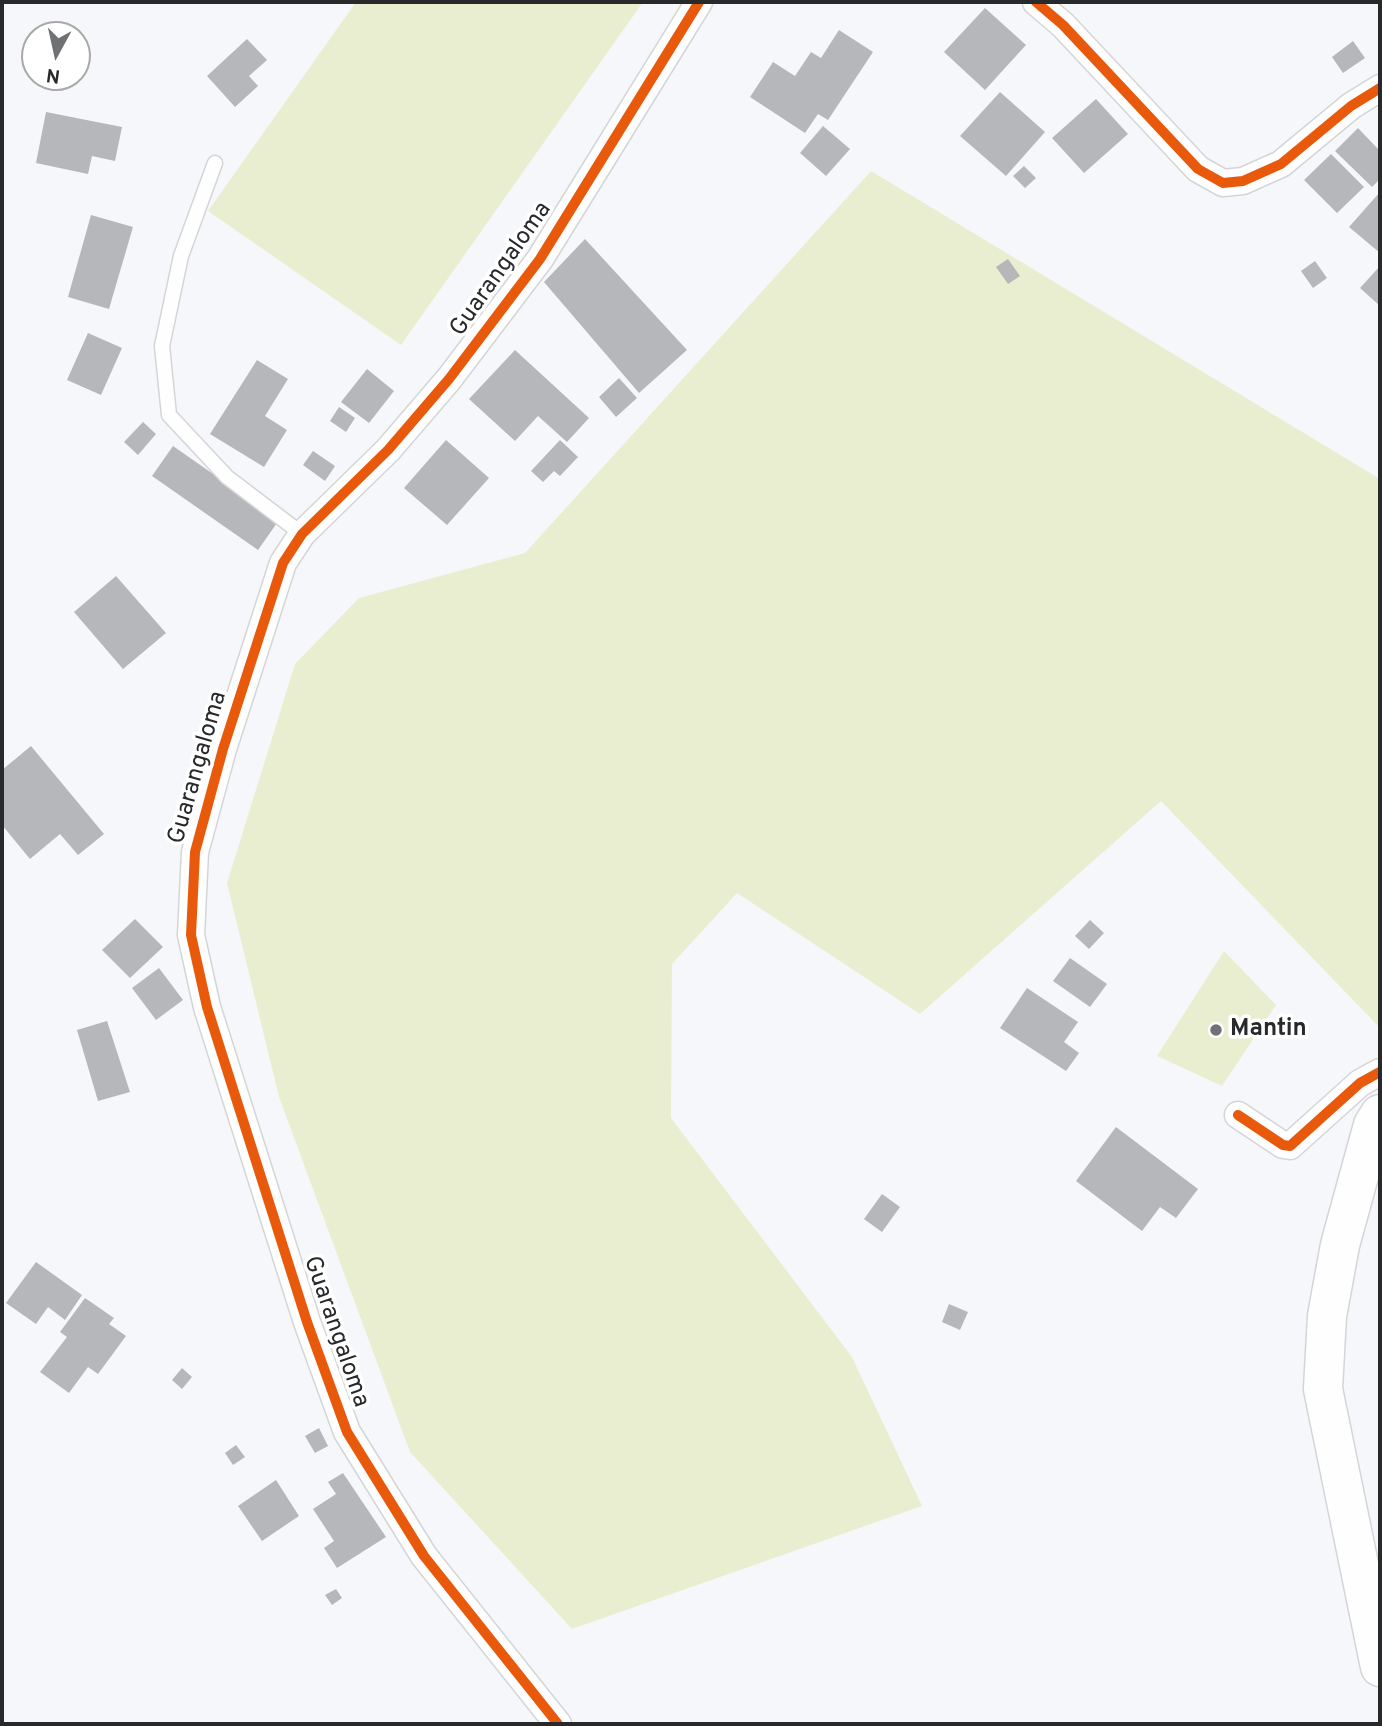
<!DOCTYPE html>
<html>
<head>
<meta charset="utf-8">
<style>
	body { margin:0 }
	#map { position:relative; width:1382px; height:1726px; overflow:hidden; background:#f6f7fb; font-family:Overpass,sans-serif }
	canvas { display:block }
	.frame { position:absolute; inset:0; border:4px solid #28292b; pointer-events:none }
	.north { position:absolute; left:21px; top:21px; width:70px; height:70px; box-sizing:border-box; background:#fff; border:2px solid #a9a9aa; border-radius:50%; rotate:188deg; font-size:19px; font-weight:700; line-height:28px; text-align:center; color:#28292b }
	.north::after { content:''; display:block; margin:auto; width:24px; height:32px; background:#707174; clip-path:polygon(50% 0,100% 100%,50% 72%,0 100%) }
</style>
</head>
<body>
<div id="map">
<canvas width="1382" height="1726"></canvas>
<div class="frame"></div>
<div class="north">N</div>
</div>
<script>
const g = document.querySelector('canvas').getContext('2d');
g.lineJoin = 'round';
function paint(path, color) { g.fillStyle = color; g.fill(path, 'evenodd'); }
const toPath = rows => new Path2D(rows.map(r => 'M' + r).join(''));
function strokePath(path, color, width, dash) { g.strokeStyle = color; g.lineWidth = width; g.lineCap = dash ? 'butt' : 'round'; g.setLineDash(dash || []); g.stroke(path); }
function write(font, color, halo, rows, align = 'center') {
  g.font = font + ' Overpass,sans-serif'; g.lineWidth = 7; g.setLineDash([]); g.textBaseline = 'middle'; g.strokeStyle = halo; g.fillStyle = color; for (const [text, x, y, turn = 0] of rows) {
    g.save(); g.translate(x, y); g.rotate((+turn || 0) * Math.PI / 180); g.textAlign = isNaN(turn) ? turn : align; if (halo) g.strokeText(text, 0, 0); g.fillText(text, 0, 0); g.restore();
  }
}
const green = toPath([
	[356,2,643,2,401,345,208,211],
	[871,171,1380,479,1380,1028,1161,801,920,1014,737,893,672,964,671,1118,852,1357,922,1506,572,1629,410,1452,279,1097,227,883,295,664,359,598,525,553],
	[1224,951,1276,1005,1222,1086,1157,1056]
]);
const building = toPath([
	[985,8,1026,45,985,90,944,52],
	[839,30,873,52,828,120,818,114,805,133,750,97,773,62,795,76,811,52,821,58],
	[247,39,267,60,249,76,258,86,235,107,207,76],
	[1353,41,1365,58,1343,73,1332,57],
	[1000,92,1045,132,1006,176,960,136],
	[1096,99,1128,134,1084,173,1052,138],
	[46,112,122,127,115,161,92,156,88,174,36,163],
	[823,126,850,149,826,176,800,153],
	[1358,128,1380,151,1380,179,1372,187,1335,151],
	[1331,154,1364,187,1337,213,1304,180],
	[1024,166,1036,178,1025,188,1013,176],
	[1380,192,1380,253,1349,227],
	[91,215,133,227,109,309,68,297],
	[585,239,687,350,639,393,544,282],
	[1008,259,1020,276,1008,284,996,267],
	[1315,261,1327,278,1313,288,1301,271],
	[1380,266,1380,306,1360,288],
	[88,333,122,348,101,395,67,380],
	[515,350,589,418,567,442,538,416,515,441,469,399],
	[257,360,288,379,265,416,287,430,264,467,210,434],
	[367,369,394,391,369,423,341,402],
	[619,378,637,398,616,417,599,397],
	[339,407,355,418,346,432,330,421],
	[143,422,156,434,138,455,124,442],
	[446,440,489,478,447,525,404,488],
	[560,440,578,457,560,476,554,471,543,482,531,471],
	[173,446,279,520,258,550,152,476],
	[313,451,335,466,325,481,303,465],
	[116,576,166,633,123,669,74,612],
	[31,746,104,834,78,855,60,834,30,859,2,825,2,770],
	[135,919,163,947,130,978,102,950],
	[1090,920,1104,933,1089,949,1075,936],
	[1070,958,1107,984,1090,1007,1053,981],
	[159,968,183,1000,156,1020,132,988],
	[1027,988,1078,1022,1064,1042,1079,1053,1066,1071,1000,1028],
	[107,1021,130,1092,98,1101,77,1030],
	[1116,1127,1198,1189,1176,1218,1160,1207,1142,1231,1076,1181],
	[882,1194,900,1207,882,1232,864,1219],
	[36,1262,82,1295,65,1320,48,1307,36,1324,6,1303],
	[85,1298,114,1318,109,1324,126,1336,98,1374,88,1367,69,1393,40,1372,67,1337,60,1332],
	[949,1304,968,1312,960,1330,942,1322],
	[182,1368,192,1377,182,1389,172,1380],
	[319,1428,328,1446,315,1453,305,1436],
	[236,1445,245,1457,233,1465,225,1453],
	[343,1473,386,1537,337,1568,324,1548,334,1541,313,1509,336,1494,328,1482],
	[276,1480,299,1516,262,1541,238,1506],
	[336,1589,342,1598,332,1605,325,1595]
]);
const service = toPath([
	[215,163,181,256,162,346,169,415,227,477,302,534]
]);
const minor = toPath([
	[1036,2,1063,25,1198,169,1223,183,1243,181,1281,164,1351,106,1380,88],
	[1238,1115,1283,1145,1290,1146,1360,1083,1380,1072],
	[558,1724,424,1556,347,1432,307,1322,207,1007,191,935,195,852,223,749,283,563,302,534,388,450,449,379,540,259,699,2]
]);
const secondary = toPath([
	[1380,1114,1373,1125,1340,1245,1327,1316,1323,1389,1380,1667]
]);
const cycleway = toPath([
	[1036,2,1063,25,1198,169,1223,183,1243,181,1281,164,1351,106,1380,88],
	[1238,1115,1283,1145,1290,1146,1360,1083,1380,1072],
	[558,1724,424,1556,347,1432,307,1322,207,1007,191,935,195,852,223,749,283,563,302,534,388,450,449,379,540,259,699,2]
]);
const markers = [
	[1216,1030,7,"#707174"]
];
const streetNames = [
	["Guarangaloma",502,270,-55],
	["Guarangaloma",199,768,-74],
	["Guarangaloma",335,1332,71]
];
const poiNames = [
	["Mantin",1230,1030]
];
paint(green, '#eaeed0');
paint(building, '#b6b7ba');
strokePath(service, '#d4d5d7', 17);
strokePath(minor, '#d4d5d7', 29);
strokePath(secondary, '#d4d5d7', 41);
strokePath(service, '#fefefe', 14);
strokePath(minor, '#fefefe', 26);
strokePath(secondary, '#fefefe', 38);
strokePath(cycleway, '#e8590c', 10);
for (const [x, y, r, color] of markers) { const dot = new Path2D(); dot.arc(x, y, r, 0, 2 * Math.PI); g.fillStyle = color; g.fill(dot); strokePath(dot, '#fff', 2.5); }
write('24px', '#28292b', '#fff', streetNames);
write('bold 24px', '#28292b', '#fff', poiNames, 'left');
</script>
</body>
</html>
